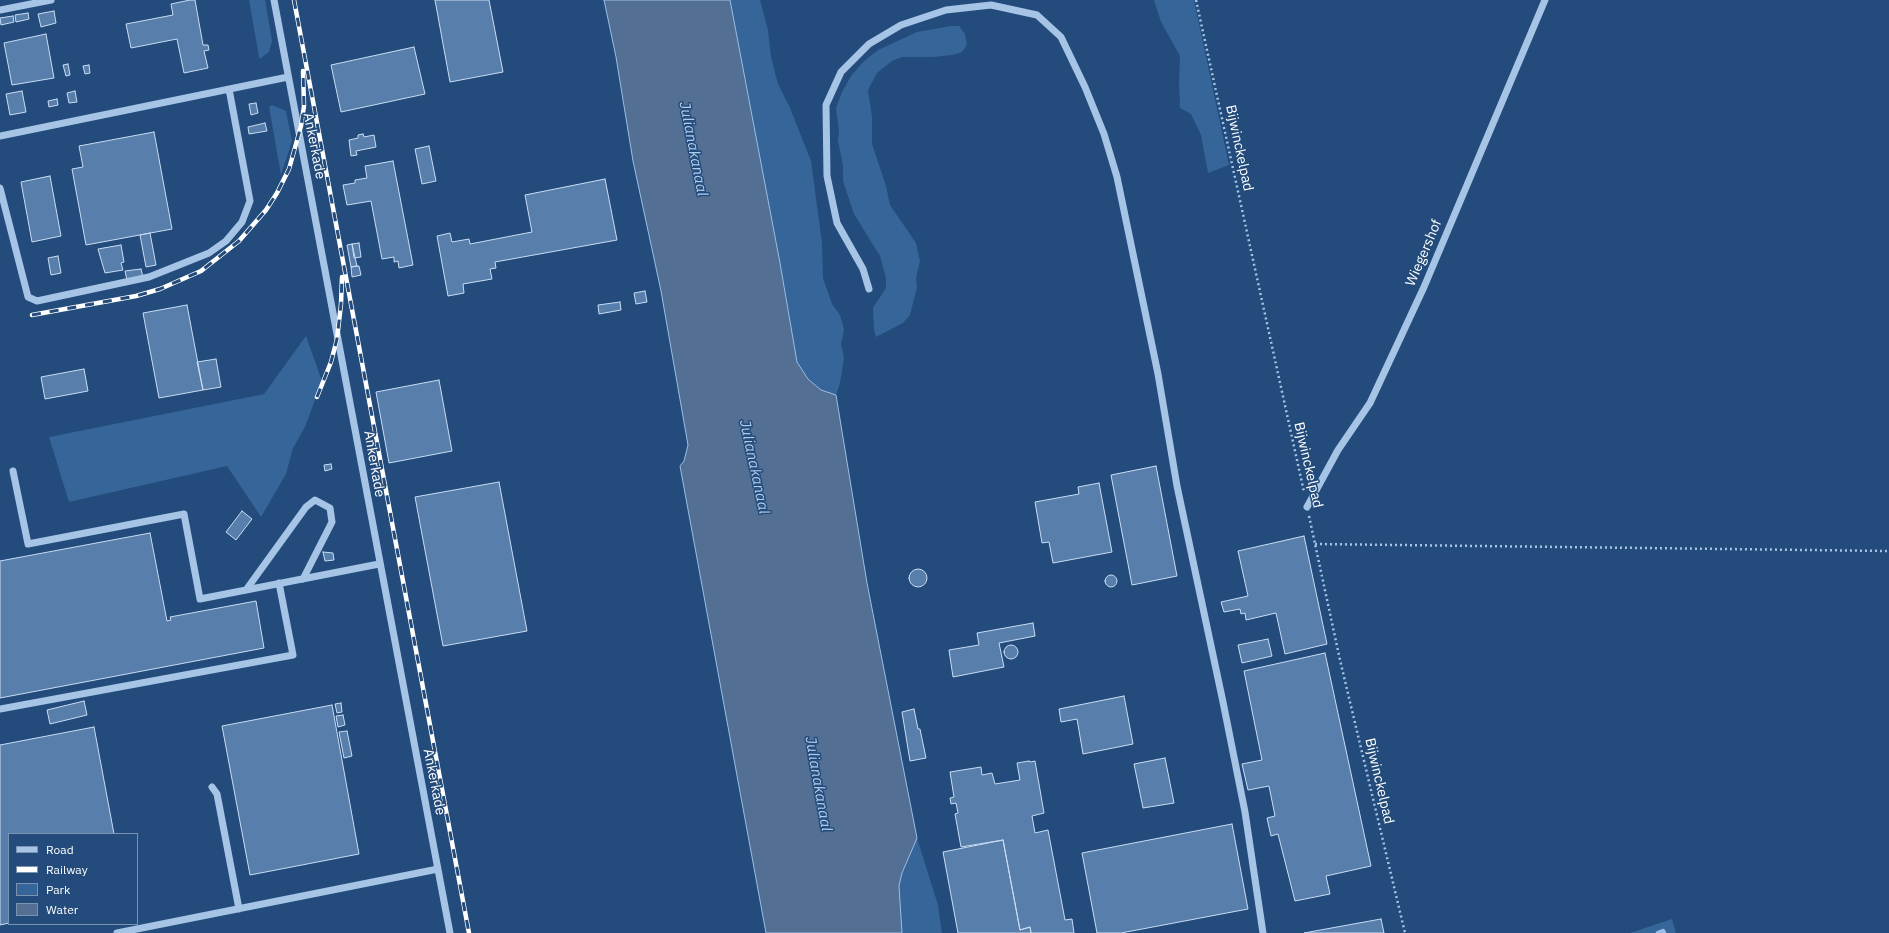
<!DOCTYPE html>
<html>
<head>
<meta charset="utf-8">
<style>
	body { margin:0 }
	#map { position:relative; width:1889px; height:933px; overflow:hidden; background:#234b7b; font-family:"IBM Plex Sans",sans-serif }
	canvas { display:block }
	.legend { position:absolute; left:8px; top:833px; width:130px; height:92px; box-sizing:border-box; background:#234b7b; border:1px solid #7b93b0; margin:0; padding:5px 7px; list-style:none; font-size:12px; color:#fff }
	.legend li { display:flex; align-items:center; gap:8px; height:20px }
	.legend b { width:20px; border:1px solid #7b93b0 }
</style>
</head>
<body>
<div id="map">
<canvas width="1889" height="933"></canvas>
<ul class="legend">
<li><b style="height:5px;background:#a6c4e5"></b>Road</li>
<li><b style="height:5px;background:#fff"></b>Railway</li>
<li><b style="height:11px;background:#366599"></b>Park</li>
<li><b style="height:11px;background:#537094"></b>Water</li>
</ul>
</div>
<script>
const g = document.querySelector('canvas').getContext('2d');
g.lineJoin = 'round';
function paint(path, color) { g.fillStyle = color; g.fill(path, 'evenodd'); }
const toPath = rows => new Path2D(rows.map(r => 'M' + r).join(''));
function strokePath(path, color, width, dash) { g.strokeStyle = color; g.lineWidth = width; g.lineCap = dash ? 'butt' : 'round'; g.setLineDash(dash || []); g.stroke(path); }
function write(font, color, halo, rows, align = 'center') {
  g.font = font + ' "IBM Plex Sans",sans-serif'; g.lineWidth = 3; g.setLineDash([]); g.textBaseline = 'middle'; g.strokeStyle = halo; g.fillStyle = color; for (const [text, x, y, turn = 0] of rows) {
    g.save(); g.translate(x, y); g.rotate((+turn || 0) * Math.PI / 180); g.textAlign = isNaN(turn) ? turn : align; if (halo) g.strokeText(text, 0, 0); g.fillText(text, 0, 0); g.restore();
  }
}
const green = toPath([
	[249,0,265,0,272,41,269,52,261,58,259,58,258,51],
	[730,0,760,0,768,30,771,57,778,84,790,108,811,161,822,243,823,278,832,304,840,315,844,329,841,344,844,358,840,383,836,395,821,390,808,378,797,362,780,263],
	[1154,0,1194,0,1229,165,1208,173,1201,135,1191,114,1180,108,1179,82,1180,56,1161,22],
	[951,26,959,26,965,34,967,45,962,52,952,55,933,57,902,57,892,61,877,73,868,90,872,117,872,144,886,186,890,205,916,243,920,261,916,278,917,287,910,315,903,323,876,337,874,330,873,308,886,288,886,278,880,256,854,214,843,181,843,166,838,141,839,131,836,108,842,92,851,76,863,62,878,50,917,32],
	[272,105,286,111,292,141,281,175,269,107],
	[306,336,322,381,305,427,293,448,286,474,261,517,227,466,69,502,49,437,264,394],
	[917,838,938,905,942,933,902,933,899,886,902,873],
	[1672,919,1676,933,1630,933]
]);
const water = toPath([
	[604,0,730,0,780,263,797,362,808,379,821,390,836,395,867,583,917,838,902,873,899,886,902,933,766,933,680,466,684,461,688,445,661,291,633,161,616,57,604,0]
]);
const stream = toPath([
	[1658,933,1663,931,1664,933]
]);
const building = toPath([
	[190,0,195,0,203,45,208,45,209,50,204,51,208,68,184,73,177,39,131,48,126,24,173,15,171,4,190,0],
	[435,0,489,0,503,72,450,82,435,0],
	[54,11,56,23,41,27,38,14,54,11],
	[28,13,29,19,16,22,15,15,28,13],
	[13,16,14,22,1,25,0,18,13,16],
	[46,34,54,78,12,85,4,43,46,34],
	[414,47,425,94,341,112,331,65,414,47],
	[68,64,70,75,66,76,63,65,68,64],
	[89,65,90,73,85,74,83,66,89,65],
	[22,91,26,112,10,115,6,94,22,91],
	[75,91,77,102,69,103,67,93,75,91],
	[57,99,58,105,49,107,48,101,57,99],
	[256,103,258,113,251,115,249,104,256,103],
	[265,123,267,131,249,134,248,127,265,123],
	[154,132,172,229,86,245,72,169,83,167,79,146,154,132],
	[363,134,364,137,374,135,376,147,356,151,357,155,351,156,349,140,358,138,358,135,363,134],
	[429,146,436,181,422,184,415,149,429,146],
	[393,161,413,265,399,268,398,261,394,262,394,257,382,259,371,201,347,205,343,185,355,183,355,180,367,178,365,166,393,161],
	[50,176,61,236,32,242,21,182,50,176],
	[605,179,617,240,495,262,496,268,490,269,492,279,463,284,464,293,448,296,437,236,450,233,452,242,469,239,470,244,532,232,525,195,605,179],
	[150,233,156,265,146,267,140,235,150,233],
	[359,243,361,257,354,258,352,244,359,243],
	[352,244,357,266,351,267,347,245,352,244],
	[121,245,124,262,121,263,123,270,105,273,98,249,121,245],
	[58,256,61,273,51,275,48,258,58,256],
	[357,266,359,266,361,275,352,277,351,267,357,266],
	[141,269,143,277,127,280,125,271,141,269],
	[645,291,647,302,636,304,634,293,645,291],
	[620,302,621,310,599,314,598,305,620,302],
	[187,305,203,390,159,398,143,313,187,305],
	[216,359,221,387,203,390,197,362,216,359],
	[84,369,88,391,45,399,41,377,84,369],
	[439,380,452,451,389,463,376,392,439,380],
	[331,464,332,469,325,471,324,465,331,464],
	[1156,466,1177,576,1132,585,1111,475,1156,466],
	[499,482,527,631,443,646,415,497,499,482],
	[1099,483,1112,552,1053,563,1049,542,1042,543,1035,502,1079,494,1078,487,1099,483],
	[242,511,252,519,236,540,226,532,242,511],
	[150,533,167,621,171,620,170,617,256,601,264,648,0,698,0,561,150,533],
	[1304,536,1327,644,1285,654,1276,613,1246,620,1245,613,1241,614,1240,609,1224,612,1221,602,1248,596,1238,551,1304,536],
	[323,552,333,553,334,560,325,561,323,552],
	'909 578a9 9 0 1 1 18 0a9 9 0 1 1-18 0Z',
	'1105 581a6 6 0 1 1 12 0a6 6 0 1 1-12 0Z',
	[1033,623,1035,636,999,643,1004,667,953,677,949,650,979,645,977,633,1033,623],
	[1268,639,1272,656,1242,663,1238,645,1268,639],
	'1004 652a7 7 0 1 1 14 0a7 7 0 1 1-14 0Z',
	[1325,653,1371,866,1326,876,1330,894,1295,901,1278,834,1271,836,1267,818,1275,816,1269,786,1248,790,1242,764,1262,760,1244,671,1325,653],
	[1124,696,1133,744,1083,754,1077,719,1061,722,1059,709,1124,696],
	[84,701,87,715,50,724,47,710,84,701],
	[341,703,342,712,337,713,335,704,341,703],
	[332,705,359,854,250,875,222,726,332,705],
	[914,709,918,729,920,729,921,734,926,758,910,761,902,712,914,709],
	[343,715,345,725,338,727,336,716,343,715],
	[94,727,114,834,9,834,9,923,0,925,0,745,94,727],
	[347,731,352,756,344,758,339,732,347,731],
	[1165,758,1174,803,1143,808,1134,764,1165,758],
	[1029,761,1030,762,1035,761,1044,813,1032,816,1035,833,1048,830,1065,920,1072,919,1074,933,1031,933,1030,927,1020,930,1003,840,961,847,955,814,958,813,956,803,951,804,950,798,954,797,950,772,981,767,982,775,992,773,995,784,1020,780,1017,763,1029,761],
	[1232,824,1248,909,1121,933,1097,933,1082,853,1232,824],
	[1003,840,1020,930,1030,927,1031,933,958,933,943,852,1003,840],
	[1381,919,1384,933,1304,933,1381,919]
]);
const path = toPath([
	[1196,0,1304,492],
	[1309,516,1340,660,1405,933],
	[1315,544,1889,551]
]);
const minor = toPath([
	[274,0,450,933],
	[0,10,51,0],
	[0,136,288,77],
	[0,188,28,297,37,301,149,277,209,253,226,241,242,222,250,201,229,89],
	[869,289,863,269,837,223,827,176,826,105,841,72,869,44,901,25,946,10,991,5,1037,15,1061,37,1085,87,1104,134,1117,177,1158,374,1177,486,1223,702,1245,812,1263,933],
	[13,471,28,544,184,514,200,599,379,564],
	[1307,507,1338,450,1370,403,1424,287,1545,0],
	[246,590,306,507,315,500,330,508,332,522,303,579],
	[0,709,293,655,279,583],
	[212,787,217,794,239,909],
	[117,933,438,869]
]);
const rail = toPath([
	[294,0,469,933],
	[32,315,136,296,160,289,201,271,239,241,266,210,277,193,289,169,301,126,304,106,303,71],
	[317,397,331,362,337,339,341,304,342,277]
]);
const streetNames = [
	["Ankerkade",314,146,79],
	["Bijwinckelpad",1239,148,78],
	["Wiegershof",1424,253,-67],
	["Ankerkade",374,464,80],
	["Bijwinckelpad",1308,465,77],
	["Bijwinckelpad",1379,781,77],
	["Ankerkade",434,782,79]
];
const waterNames = [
	["Julianakanaal",693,149,79],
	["Julianakanaal",754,467,78],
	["Julianakanaal",818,784,80]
];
paint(green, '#366599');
paint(water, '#537094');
strokePath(water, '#9abfe6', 1);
strokePath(stream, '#9abfe6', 4.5);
paint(building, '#587eab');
strokePath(building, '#c9ddf4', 1);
strokePath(path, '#a6c4e5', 2.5, [2, 3]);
strokePath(minor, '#a6c4e5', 7);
strokePath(rail, '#fff', 4.5);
strokePath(rail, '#234b7b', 3, [9]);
write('14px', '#fff', '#234b7b', streetNames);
write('italic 15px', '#b1cded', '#234b7b', waterNames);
</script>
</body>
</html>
